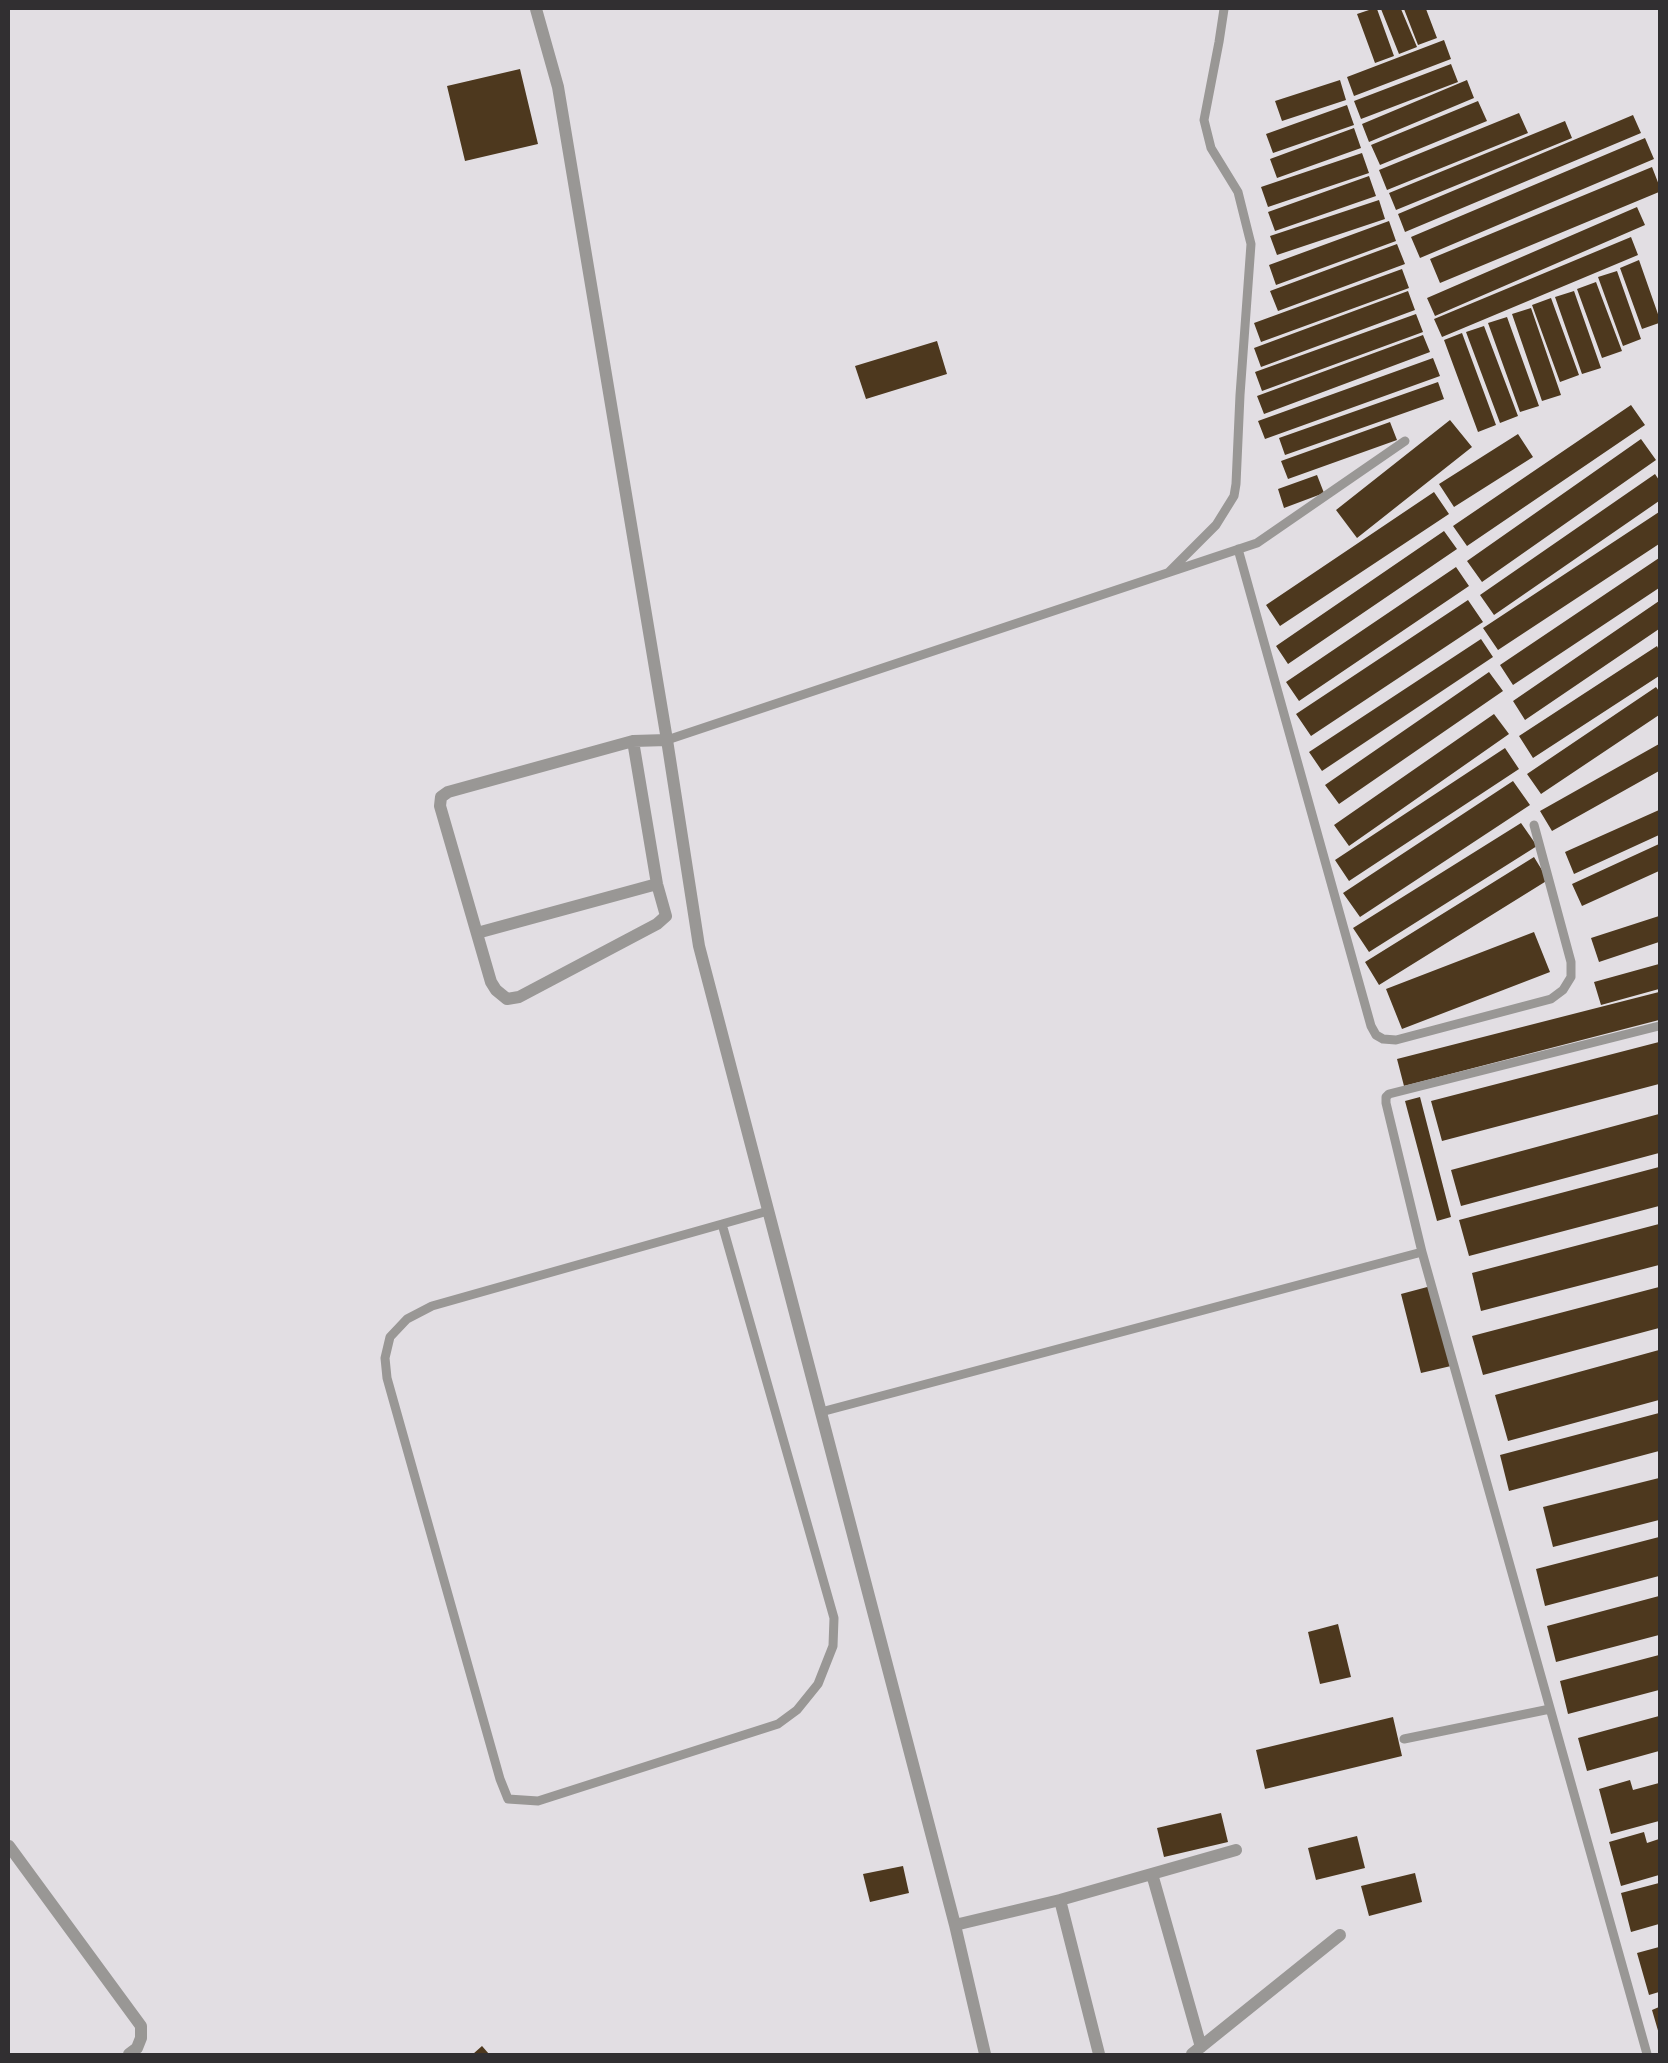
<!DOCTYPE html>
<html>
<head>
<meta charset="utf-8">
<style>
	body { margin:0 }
	#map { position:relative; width:1668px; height:2063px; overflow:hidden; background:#e2dee3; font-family:"Archivo Narrow",sans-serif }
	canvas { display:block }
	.frame { position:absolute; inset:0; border:10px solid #312f31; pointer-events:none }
</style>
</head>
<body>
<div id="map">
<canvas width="1668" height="2063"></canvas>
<div class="frame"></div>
</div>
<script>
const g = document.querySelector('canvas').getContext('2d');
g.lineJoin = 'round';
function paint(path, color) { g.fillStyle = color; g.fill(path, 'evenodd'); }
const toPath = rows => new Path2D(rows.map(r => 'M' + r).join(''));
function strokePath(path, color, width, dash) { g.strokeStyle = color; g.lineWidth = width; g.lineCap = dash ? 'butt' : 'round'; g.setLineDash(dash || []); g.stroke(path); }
const building = toPath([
	[1372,9,1377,9,1394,56,1375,63,1357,14],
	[1381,9,1401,9,1417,47,1399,54],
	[1404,9,1426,9,1437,38,1418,45],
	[1444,40,1451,59,1354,96,1347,77],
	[1451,64,1458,82,1361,119,1354,101],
	[520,69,538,144,465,161,447,86],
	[1340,80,1346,100,1282,121,1275,101],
	[1467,80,1474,98,1369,142,1362,124],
	[1478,101,1487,121,1380,165,1371,145],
	[1347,105,1354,125,1273,153,1266,134],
	[1519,113,1528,133,1387,190,1379,170],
	[1633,115,1641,133,1405,232,1398,214],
	[1565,121,1572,138,1396,210,1389,193],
	[1354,128,1361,148,1277,178,1270,159],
	[1645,138,1654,159,1420,258,1411,237],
	[1362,153,1369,173,1268,207,1261,187],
	[1652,167,1659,185,1659,192,1440,283,1430,259],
	[1369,176,1376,196,1275,231,1268,212],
	[1379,200,1385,219,1277,255,1270,236],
	[1637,207,1645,225,1435,316,1427,298],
	[1389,221,1396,241,1276,285,1269,265],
	[1631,237,1638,255,1442,337,1434,319],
	[1397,244,1405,264,1278,311,1270,291],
	[1639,260,1659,317,1659,323,1642,329,1620,268],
	[1402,269,1409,288,1261,342,1254,323],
	[1617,271,1641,339,1623,346,1598,277],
	[1596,282,1622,351,1602,358,1577,289],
	[1408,291,1415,310,1261,367,1254,348],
	[1574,291,1601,368,1582,374,1555,297],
	[1551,298,1579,375,1560,382,1532,305],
	[1531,308,1561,395,1542,401,1512,314],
	[1416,314,1423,332,1262,391,1255,372],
	[1507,317,1539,406,1520,412,1488,323],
	[1484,326,1518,416,1500,423,1466,332],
	[1462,333,1496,425,1478,432,1444,340],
	[1423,335,1430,352,1264,414,1257,396],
	[937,341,947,374,866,399,855,366],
	[1433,358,1440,376,1265,439,1258,421],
	[1438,382,1444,399,1285,455,1279,438],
	[1631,405,1645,425,1467,546,1453,526],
	[1450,420,1472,447,1357,538,1336,510],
	[1390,422,1397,440,1288,479,1281,461],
	[1518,434,1533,457,1454,507,1439,484],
	[1641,439,1656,460,1482,582,1467,561],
	[1655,474,1659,480,1659,501,1494,615,1480,595],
	[1317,475,1324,493,1284,508,1278,489],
	[1434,492,1449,514,1280,626,1266,605],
	[1659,512,1659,544,1498,650,1483,628],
	[1444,531,1457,549,1288,664,1276,646],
	[1659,558,1659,588,1513,685,1500,665],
	[1456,567,1469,586,1299,701,1286,682],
	[1468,600,1483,622,1311,736,1296,714],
	[1659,601,1659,629,1525,720,1513,701],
	[1481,639,1493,657,1322,771,1309,752],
	[1657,646,1659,650,1659,676,1533,758,1519,736],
	[1489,672,1503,691,1339,804,1325,785],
	[1656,687,1659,691,1659,715,1541,794,1527,774],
	[1494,714,1509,734,1349,846,1334,825],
	[1659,744,1659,771,1552,831,1540,811],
	[1505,748,1519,769,1349,881,1335,860],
	[1513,781,1530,805,1360,917,1343,893],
	[1659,810,1659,835,1574,874,1565,852],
	[1521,823,1537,846,1369,952,1353,928],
	[1659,844,1659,871,1582,906,1572,884],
	[1534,857,1548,880,1379,985,1365,962],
	[1659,916,1659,942,1599,962,1591,938],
	[1534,932,1550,972,1402,1029,1386,989],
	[1659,964,1659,989,1601,1005,1594,982],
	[1659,992,1659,1020,1404,1086,1397,1059],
	[1659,1042,1659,1084,1442,1141,1431,1101],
	[1420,1097,1451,1217,1437,1221,1405,1101],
	[1659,1114,1659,1153,1461,1206,1451,1170],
	[1659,1167,1659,1206,1469,1256,1459,1220],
	[1659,1224,1659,1265,1481,1311,1472,1273],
	[1431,1286,1451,1366,1421,1373,1401,1294],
	[1659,1287,1659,1328,1483,1375,1472,1336],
	[1659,1350,1659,1400,1508,1441,1495,1395],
	[1659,1413,1659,1451,1509,1491,1500,1455],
	[1659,1478,1659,1520,1553,1547,1543,1507],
	[1659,1537,1659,1576,1545,1606,1536,1569],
	[1659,1596,1659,1635,1556,1662,1547,1626],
	[1338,1624,1351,1677,1320,1684,1308,1632],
	[1659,1655,1659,1690,1568,1714,1560,1681],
	[1659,1716,1659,1751,1587,1771,1578,1738],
	[1393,1717,1402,1756,1265,1789,1256,1750],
	[1630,1780,1633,1790,1659,1783,1659,1821,1611,1834,1599,1789],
	[1221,1813,1228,1842,1164,1857,1157,1828],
	[1644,1832,1647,1843,1659,1839,1659,1875,1621,1886,1609,1842],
	[1357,1836,1365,1868,1316,1880,1308,1848],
	[903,1866,909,1893,870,1902,863,1874],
	[1415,1873,1422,1902,1369,1916,1361,1886],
	[1659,1883,1659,1924,1631,1932,1621,1893],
	[1659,1947,1659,1992,1649,1995,1637,1953],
	[1659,2007,1659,2034,1652,2010],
	[482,2046,489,2054,473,2054]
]);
const service = toPath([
	[1238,549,1371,1026,1376,1035,1383,1039,1396,1040,1551,999,1563,990,1571,977,1571,962,1534,825],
	[1169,572,1216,525,1234,496,1236,484,1240,395,1251,244,1238,192,1211,148,1204,120,1219,42,1224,9],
	[667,740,1257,543,1405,441],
	[722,1224,834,1618,833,1646,818,1684,797,1710,778,1724,538,1801,508,1799,500,1779,387,1378,385,1358,390,1337,407,1319,432,1306,768,1211],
	[1422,1252,1647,2054],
	[821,1412,1422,1252,1386,1103,1386,1097,1389,1094,1659,1026],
	[1404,1739,1550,1709]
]);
const minor = toPath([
	[536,9,558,87,667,740,699,946,955,1925,985,2054],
	[633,741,657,884,666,916,657,924,519,997,507,999,496,990,491,982,440,806,441,797,448,792,633,741,667,740],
	[477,933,657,884],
	[9,1846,141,2026,141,2038,137,2048,129,2054],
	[1152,1874,1201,2047],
	[1060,1900,1099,2054],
	[955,1925,1060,1900,1236,1850],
	[1192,2054,1340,1935]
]);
paint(building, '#4d381e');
strokePath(service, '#999795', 9);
strokePath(minor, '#999795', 12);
</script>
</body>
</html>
